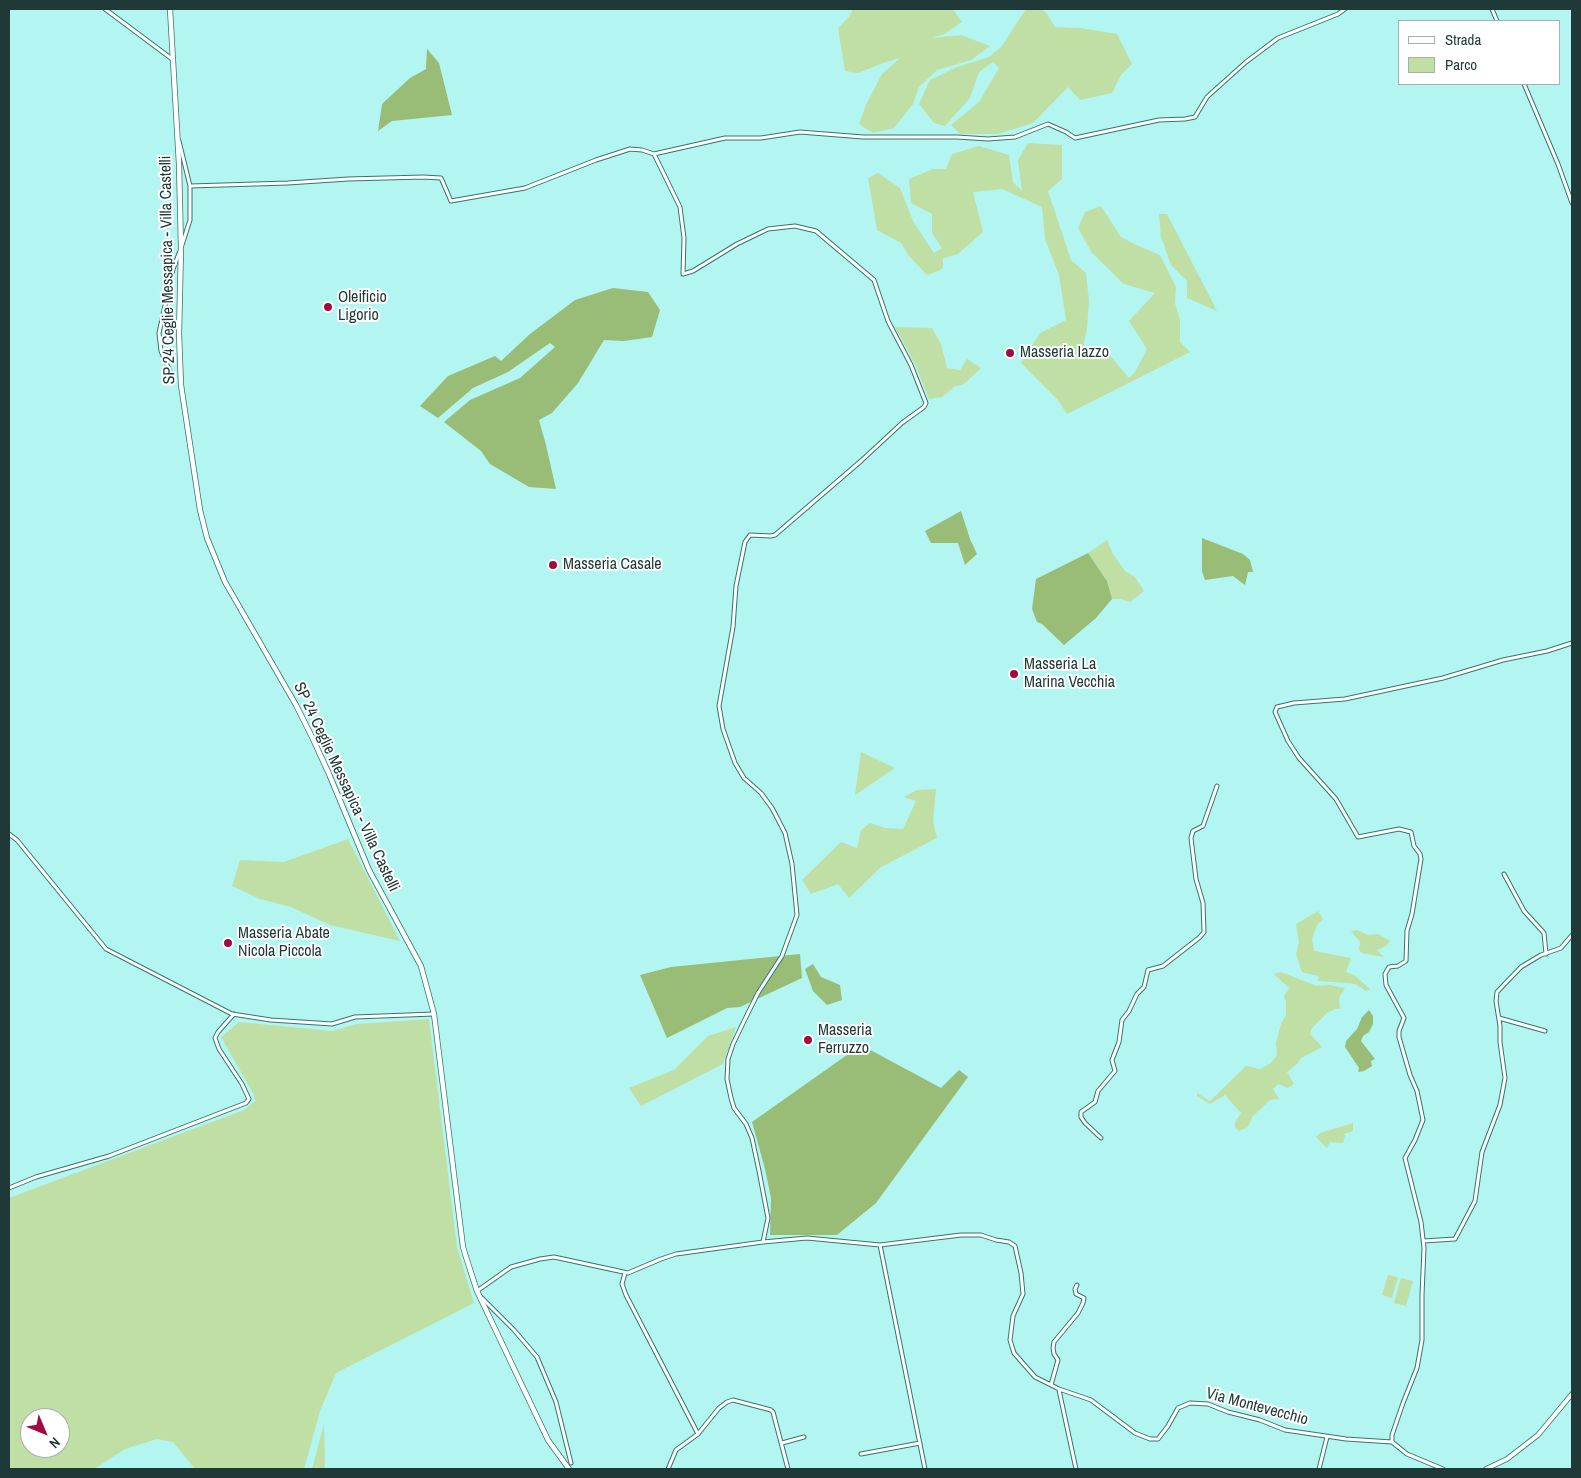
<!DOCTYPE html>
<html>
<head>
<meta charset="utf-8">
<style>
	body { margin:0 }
	#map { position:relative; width:1581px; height:1478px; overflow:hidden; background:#b3f5f0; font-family:"Archivo Narrow",sans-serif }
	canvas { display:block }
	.frame { position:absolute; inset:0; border:10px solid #1e3937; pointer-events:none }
	.legend { position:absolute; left:1398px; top:20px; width:162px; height:65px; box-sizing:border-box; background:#fff; border:1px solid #a5b0af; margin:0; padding:6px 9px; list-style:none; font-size:15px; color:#1e3937 }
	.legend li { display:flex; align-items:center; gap:10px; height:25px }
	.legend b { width:25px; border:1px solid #a5b0af }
	.north { position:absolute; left:20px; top:1408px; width:50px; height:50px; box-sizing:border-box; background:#fff; border:1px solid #a5b0af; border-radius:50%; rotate:135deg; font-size:14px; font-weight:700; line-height:20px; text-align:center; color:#1e3937 }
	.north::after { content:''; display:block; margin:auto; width:18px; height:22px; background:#a30840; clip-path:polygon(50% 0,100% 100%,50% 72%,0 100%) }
</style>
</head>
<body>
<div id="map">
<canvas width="1581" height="1478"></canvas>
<div class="frame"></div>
<ul class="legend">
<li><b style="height:6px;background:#fff"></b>Strada</li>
<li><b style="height:14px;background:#c0dfa4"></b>Parco</li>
</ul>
<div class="north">N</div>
</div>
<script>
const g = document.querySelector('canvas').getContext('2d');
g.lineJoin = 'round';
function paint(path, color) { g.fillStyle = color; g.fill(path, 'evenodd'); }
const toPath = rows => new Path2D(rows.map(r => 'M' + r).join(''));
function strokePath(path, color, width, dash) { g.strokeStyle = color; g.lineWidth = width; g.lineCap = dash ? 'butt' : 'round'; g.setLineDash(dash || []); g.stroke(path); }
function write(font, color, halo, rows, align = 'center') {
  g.font = font + ' "Archivo Narrow",sans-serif'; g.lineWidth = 4; g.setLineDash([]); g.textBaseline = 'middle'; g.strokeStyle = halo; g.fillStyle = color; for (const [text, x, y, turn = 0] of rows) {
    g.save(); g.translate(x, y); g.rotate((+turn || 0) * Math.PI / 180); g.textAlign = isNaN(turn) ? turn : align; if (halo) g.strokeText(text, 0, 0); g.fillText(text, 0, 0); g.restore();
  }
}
const green = toPath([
	[853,9,953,9,962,22,944,34,932,38,961,35,990,46,971,60,937,70,919,87,913,104,894,128,873,133,859,124,866,105,882,74,900,58,883,63,858,73,845,71,838,28,849,17],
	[1026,9,1041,9,1047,14,1055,27,1080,28,1117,34,1132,64,1121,75,1112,93,1080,100,1068,87,1033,123,998,134,960,134,951,125,979,102,999,68,993,62,979,72,970,98,945,126,934,123,919,104,930,80,957,67,989,57,1002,46],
	[1028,143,1062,145,1062,179,1048,191,1071,260,1086,273,1089,301,1087,329,1082,351,1106,351,1129,378,1135,372,1147,349,1129,321,1155,293,1124,284,1092,253,1078,228,1085,212,1101,206,1121,237,1134,244,1160,255,1176,287,1175,303,1180,320,1180,342,1190,352,1067,414,1057,399,1021,363,1040,333,1066,320,1059,275,1045,239,1042,207,1002,189,973,192,983,232,958,254,943,258,943,268,938,271,927,275,909,256,901,243,877,230,868,178,878,173,900,188,913,221,934,253,942,248,932,233,932,214,911,203,909,179,933,169,946,169,952,154,979,146,1009,155,1013,182,1022,191,1018,160],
	[1159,214,1167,214,1217,311,1187,298,1187,281,1171,265,1161,237],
	[895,327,932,328,941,344,947,368,960,370,967,359,981,368,964,384,954,387,942,397,929,399,915,364],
	[1107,540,1113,554,1125,571,1135,577,1144,591,1130,602,1120,599,1112,599,1107,581,1088,553],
	[861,752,895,768,855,795],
	[936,789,933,822,937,838,881,867,849,898,838,884,811,894,802,880,841,842,857,848,861,830,870,823,885,828,903,829,916,801,904,797,917,790],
	[348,839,400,941,330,925,291,907,260,899,232,886,240,860,284,862],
	[1318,911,1323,919,1317,925,1312,939,1314,951,1351,958,1346,972,1354,975,1370,989,1366,991,1355,984,1348,983,1318,981,1318,976,1302,972,1296,954,1299,942,1296,924],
	[1357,930,1368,935,1378,934,1390,941,1386,946,1377,950,1384,957,1362,953,1359,950,1360,942,1351,931],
	[1281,972,1317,986,1329,985,1345,988,1339,998,1340,1009,1335,1009,1327,1013,1312,1028,1310,1034,1322,1047,1301,1058,1297,1064,1287,1072,1294,1084,1288,1088,1278,1084,1273,1089,1279,1099,1270,1100,1252,1117,1248,1127,1239,1131,1235,1128,1235,1122,1241,1113,1225,1095,1210,1104,1197,1096,1197,1093,1210,1101,1246,1066,1260,1069,1271,1063,1277,1055,1276,1043,1281,1024,1286,1015,1286,1002,1284,996,1289,988,1274,974],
	[429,1019,457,1247,474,1303,336,1373,320,1411,304,1469,195,1469,173,1442,157,1439,125,1449,94,1469,9,1469,9,1198,244,1110,255,1101,254,1095,221,1037,239,1022,332,1031,357,1024],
	[30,1418,60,1418,60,1448,30,1448],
	[736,1027,723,1064,641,1106,629,1088,674,1070,708,1036],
	[1353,1123,1353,1131,1344,1134,1345,1136,1343,1143,1330,1142,1327,1148,1316,1137,1320,1133],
	[1388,1275,1398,1277,1392,1298,1382,1295],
	[1401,1278,1413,1281,1406,1306,1394,1303],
	[324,1424,325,1464,324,1469,312,1469]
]);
const forest = toPath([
	[427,49,439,63,452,115,392,121,378,131,382,104,410,78,426,69],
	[613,288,648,292,660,310,652,337,624,341,604,340,578,383,552,413,539,420,546,445,556,489,529,487,490,464,481,451,444,422,470,400,520,378,555,347,550,343,508,372,473,388,438,418,420,406,448,376,495,356,501,361,530,334,575,300],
	[961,511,970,539,977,554,965,565,958,543,931,543,925,531],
	[1202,538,1243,554,1250,560,1253,572,1248,572,1245,585,1233,576,1205,580,1202,571],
	[1088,553,1107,581,1112,599,1096,618,1064,645,1042,624,1037,622,1032,609,1036,579],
	[800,954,802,978,740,1007,727,1008,667,1038,640,975,671,967],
	[813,964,821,977,840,985,842,1000,827,1005,813,991,805,969],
	[1369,1010,1373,1016,1373,1024,1369,1032,1363,1036,1361,1041,1375,1059,1371,1061,1372,1066,1364,1071,1358,1072,1359,1068,1345,1047,1346,1041,1357,1029,1362,1017],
	[861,1045,941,1088,959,1070,968,1077,876,1203,837,1235,770,1235,771,1198,765,1169,752,1122]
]);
const minor = toPath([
	[105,9,172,59],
	[1492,9,1497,21],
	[1524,84,1558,164,1572,203],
	[179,141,190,186,190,220,182,245],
	[654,154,680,207,684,238,683,274,693,271,737,244,768,229,795,226,816,231,874,280,888,321,911,365,926,403,924,407,902,423,861,461,775,535,771,536,750,535,745,542,736,586,733,627,719,706,723,729,735,763,744,778,761,793,772,808,785,833,792,864,797,915,782,956,758,993,748,1013,733,1044,728,1059,727,1079,731,1098,734,1108,746,1124,752,1138,759,1171,768,1218,763,1242],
	[190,186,288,183,348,179,423,177,441,178,451,201,525,188,596,160,630,149,642,150,654,154,725,138,761,138,800,132,863,137,957,137,988,139,1015,137,1048,124,1066,132,1075,138,1159,120,1185,119,1195,117,1207,97,1246,62,1278,38,1338,14,1345,9],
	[172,376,161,351,159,333,173,269,180,251],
	[9,834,17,840,106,949,232,1014,271,1020,332,1024,355,1017,434,1014],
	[1504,874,1524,911,1544,933,1546,954],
	[1499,1018,1545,1031],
	[1101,1138,1085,1123,1081,1117,1081,1112,1095,1102,1098,1091,1115,1071,1112,1060,1119,1042,1122,1020,1129,1011,1137,994,1144,987,1148,970,1163,966,1200,937,1204,932,1203,903,1196,879,1191,838,1193,831,1203,826,1217,786],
	[9,1188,36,1177,109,1156,246,1103,249,1099,242,1084,219,1049,215,1038,218,1032,234,1014],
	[1423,1241,1455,1239,1475,1201,1482,1152,1500,1105,1505,1078,1500,1042,1500,1026,1496,1001,1497,992,1521,967,1541,955,1561,948,1572,935],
	[880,1245,925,1469],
	[625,1273,622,1284,626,1295,698,1434],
	[477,1291,511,1267,540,1259,554,1257,628,1273,661,1259,676,1254,763,1242,807,1238,880,1245,961,1235,981,1235,996,1240,1009,1242,1015,1246,1021,1273,1023,1294,1013,1316,1010,1340,1014,1353,1035,1377,1059,1389,1091,1400,1135,1433,1150,1439,1158,1439,1168,1426,1178,1408,1190,1403,1208,1404,1228,1412,1260,1420,1285,1430,1346,1439,1392,1442,1407,1454,1443,1469],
	[482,1298,514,1330,537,1357,556,1402,571,1463],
	[1051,1385,1058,1360,1054,1354,1053,1348,1054,1342,1078,1313,1083,1303,1084,1298,1076,1294,1075,1289,1077,1285],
	[1059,1390,1076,1469],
	[1392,1442,1392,1435,1403,1403,1417,1368,1422,1340,1422,1295,1424,1248,1421,1222,1405,1158,1415,1140,1423,1120,1417,1091,1410,1075,1399,1037,1399,1031,1404,1018,1386,985,1385,974,1389,967,1398,966,1406,961,1407,931,1412,914,1421,859,1420,854,1414,846,1411,832,1399,829,1358,837,1336,799,1299,758,1288,741,1275,712,1277,707,1294,703,1345,699,1443,678,1503,660,1547,651,1572,643],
	[782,1443,804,1437],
	[861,1454,920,1443],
	[668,1469,676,1450,698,1434,719,1408,727,1402,733,1400,771,1410,773,1412,788,1469],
	[1319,1469,1327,1437]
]);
const tertiary = toPath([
	[1486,1469,1507,1459,1538,1435,1572,1394]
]);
const secondary = toPath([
	[170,9,179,164,181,248,179,334,181,385,200,510,207,538,225,582,296,705,313,739,329,774,369,870,421,966,434,1014,463,1247,466,1257,477,1291,548,1440,569,1469]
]);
const markers = [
	[328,307,5,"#a30840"],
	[1010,353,5,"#a30840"],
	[553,565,5,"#a30840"],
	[1014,674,5,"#a30840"],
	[228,943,5,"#a30840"],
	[808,1040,5,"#a30840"]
];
const streetNames = [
	["SP 24 Ceglie Messapica - Villa Castelli",168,270,-91],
	["SP 24 Ceglie Messapica - Villa Castelli",346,787,65],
	["Via Montevecchio",1257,1407,15]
];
const poiNames = [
	["Oleificio",338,298],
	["Ligorio",338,316],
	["Masseria Iazzo",1020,353],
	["Masseria Casale",563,565],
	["Masseria La",1024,665],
	["Marina Vecchia",1024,683],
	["Masseria Abate",238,934],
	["Nicola Piccola",238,952],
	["Masseria",818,1031],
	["Ferruzzo",818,1049]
];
paint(green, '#c0dfa4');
paint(forest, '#99bd77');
strokePath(minor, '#347571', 5);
strokePath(tertiary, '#347571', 5.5);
strokePath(secondary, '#347571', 6);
strokePath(minor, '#fff', 3);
strokePath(tertiary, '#fff', 4);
strokePath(secondary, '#fff', 4.5);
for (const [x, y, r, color] of markers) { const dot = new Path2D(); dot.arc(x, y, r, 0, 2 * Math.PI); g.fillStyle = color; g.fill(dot); strokePath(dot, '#fff', 2); }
write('16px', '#1e3937', '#fff', streetNames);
write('16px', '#1e3937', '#fff', poiNames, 'left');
</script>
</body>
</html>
